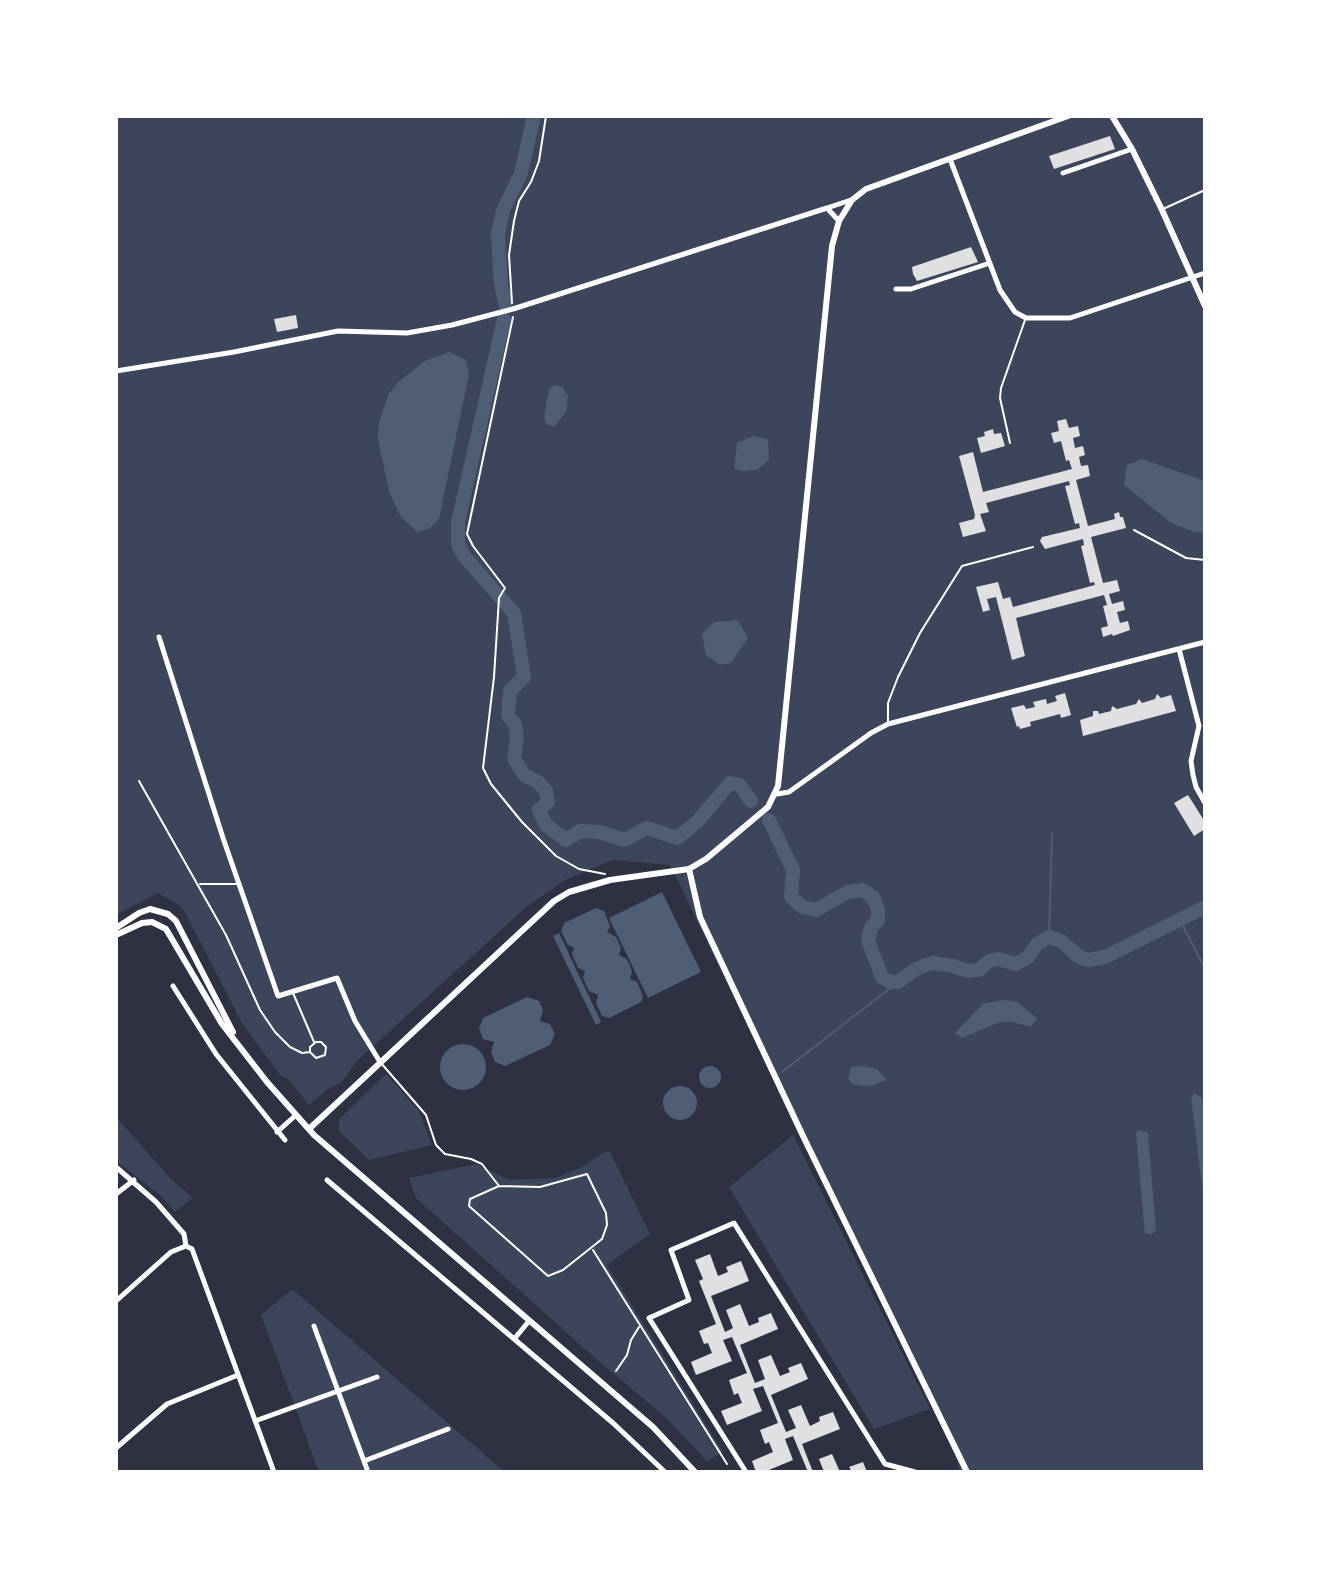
<!DOCTYPE html>
<html>
<head>
<meta charset="utf-8">
<style>
	body { margin:0 }
	#map { position:relative; width:1321px; height:1588px; overflow:hidden; background:#2d3142; font-family:"Fira Sans Condensed",sans-serif }
	canvas { display:block }
	.frame { position:absolute; inset:0; border:118px solid #fff; pointer-events:none }
</style>
</head>
<body>
<div id="map">
<canvas width="1321" height="1588"></canvas>
<div class="frame"></div>
</div>
<script>
const g = document.querySelector('canvas').getContext('2d');
g.lineJoin = 'round';
function paint(path, color) { g.fillStyle = color; g.fill(path, 'evenodd'); }
const toPath = rows => new Path2D(rows.map(r => 'M' + r).join(''));
function strokePath(path, color, width, dash) { g.strokeStyle = color; g.lineWidth = width; g.lineCap = dash ? 'butt' : 'round'; g.setLineDash(dash || []); g.stroke(path); }
const green = toPath([
	[116,116,1205,116,1205,1472,960,1472,957,1460,670,865,613,860,565,880,524,909,356,1062,341,1083,328,1089,309,1105,289,1080,280,1075,242,1023,182,907,158,893,116,915],
	[386,1074,419,1111,432,1145,369,1160,339,1131,339,1119],
	[116,1117,171,1179,193,1198,175,1212,161,1196,116,1161],
	[793,1135,930,1409,874,1429,729,1187],
	[604,1152,610,1152,650,1234,607,1265,723,1452,707,1461,665,1417,595,1358,416,1198,409,1178,476,1164,509,1180,556,1178,582,1167],
	[292,1289,505,1472,319,1472,261,1315]
]);
const water = toPath([
	[449,352,466,360,469,374,439,519,429,529,417,532,401,517,389,492,378,439,379,423,388,395,398,382,425,361],
	[555,385,562,387,568,396,566,412,554,427,546,424,544,416,549,389],
	[753,436,768,439,769,460,757,470,743,471,734,469,737,443],
	[1142,459,1205,481,1205,533,1194,532,1171,523,1124,485,1127,465],
	[738,620,748,638,731,663,720,665,706,655,702,634,714,622],
	[662,892,701,972,648,998,609,918],
	[596,908,604,911,610,926,607,932,616,937,621,948,619,955,627,959,632,971,630,979,637,982,643,996,641,1002,609,1018,602,1016,596,1003,598,995,589,991,583,978,585,971,578,968,572,954,574,948,568,945,561,931,564,923],
	[559,933,601,1022,596,1025,553,936],
	[527,997,539,1001,543,1010,540,1021,550,1024,555,1034,550,1045,505,1066,495,1062,491,1052,494,1042,483,1039,479,1028,483,1018],
	[1005,1000,1017,1002,1037,1018,1031,1027,1012,1022,1000,1022,962,1038,955,1033,984,1003],
	'440 1067a23 23 0 1 1 46 0a23 23 0 1 1-46 0Z',
	[862,1066,877,1069,887,1080,870,1086,854,1085,848,1079,851,1067],
	'699 1077a11 11 0 1 1 22 0a11 11 0 1 1-22 0Z',
	'663 1103a17 17 0 1 1 34 0a17 17 0 1 1-34 0Z',
	[1195,1093,1202,1098,1205,1127,1205,1209,1191,1097],
	[1138,1130,1148,1133,1156,1230,1151,1235,1145,1233,1144,1226,1136,1134]
]);
const stream = toPath([
	[1180,920,1205,969],
	[1049,937,1052,834],
	[782,1072,898,982]
]);
const river = toPath([
	[506,306,501,285,498,234,503,211,521,173,534,116],
	[504,319,458,522,458,544,464,556,514,613,524,677,510,691,508,716,515,724,517,737,514,758,524,775,538,782,546,791,548,802,539,810,546,825,566,840,580,831,600,832,624,840,647,828,677,838,696,823,730,783,740,785,751,801],
	[769,820,793,870,791,897,803,907,816,910,848,892,862,890,873,897,878,910,878,920,871,927,868,941,882,977,890,982,898,982,916,969,932,963,953,966,968,971,979,970,989,961,998,959,1016,964,1028,957,1037,944,1049,937,1061,941,1079,957,1088,960,1105,957,1205,907]
]);
const building = toPath([
	[1110,136,1115,149,1054,169,1049,156],
	[971,247,978,262,917,281,913,274,912,267],
	[296,315,298,328,277,332,274,319],
	[1066,419,1069,428,1078,426,1080,436,1073,438,1075,448,1083,446,1085,455,1079,457,1081,466,1088,465,1090,476,1076,480,1088,526,1115,519,1114,514,1119,512,1120,517,1123,517,1126,528,1091,537,1103,583,1117,580,1120,591,1109,594,1112,604,1123,601,1125,610,1117,612,1120,623,1128,621,1130,630,1113,636,1112,634,1103,637,1101,628,1108,626,1103,606,1107,605,1104,595,1016,618,1025,656,1012,660,996,597,987,599,990,610,983,612,976,587,998,582,1003,599,1010,597,1013,607,1095,585,1094,582,1090,583,1081,546,1084,545,1083,539,1045,549,1040,541,1042,537,1080,528,1079,523,1075,524,1065,486,1070,485,1069,481,986,503,989,512,980,514,986,531,963,537,959,523,974,519,975,515,959,456,973,452,983,492,1072,469,1069,460,1066,461,1061,441,1054,443,1051,433,1059,431,1057,421],
	[993,429,994,434,1001,433,1005,446,981,453,977,438,985,436,984,432],
	[1065,693,1071,715,1061,718,1060,714,1030,722,1031,726,1020,729,1019,726,1017,727,1011,708,1024,705,1026,709,1035,707,1033,702,1046,699,1047,704,1057,701,1055,696],
	[1157,694,1161,698,1171,695,1176,711,1083,736,1080,720,1093,716,1093,711,1098,711,1099,714,1111,711,1112,706,1117,709,1136,704,1139,699,1142,703,1155,699],
	[1188,795,1205,822,1205,829,1194,836,1174,803],
	[710,1254,718,1276,728,1272,726,1267,741,1261,749,1281,711,1296,725,1332,733,1328,726,1310,740,1304,749,1326,759,1322,758,1318,771,1313,778,1329,740,1345,755,1383,765,1379,758,1360,771,1355,780,1376,790,1372,788,1368,801,1363,808,1379,771,1395,786,1432,796,1428,788,1410,801,1405,810,1426,820,1421,819,1417,833,1412,840,1429,802,1444,813,1472,808,1472,793,1436,785,1439,793,1460,764,1472,756,1472,752,1461,773,1452,769,1442,765,1444,760,1430,778,1423,763,1386,753,1389,762,1411,727,1425,721,1411,742,1403,738,1393,734,1395,729,1380,747,1373,732,1337,723,1340,732,1361,696,1375,691,1362,712,1353,708,1343,704,1344,699,1331,716,1324,699,1281,703,1279,695,1260],
	[832,1454,840,1472,824,1472,819,1459],
	[863,1462,867,1472,852,1472,849,1467]
]);
const path = toPath([
	[512,303,509,255,514,221,519,201,531,182,539,161,546,116],
	[513,317,467,534,473,546,505,588,499,598,494,677,483,768,491,784,522,822,556,856,579,869,605,874]
]);
const service = toPath([
	[1163,209,1205,190],
	[1010,443,1000,398,1001,388,1025,320],
	[1134,530,1186,558,1205,560],
	[888,723,888,703,898,677,920,633,962,566,1033,547],
	[139,781,226,935,260,1010,275,1032,290,1047,302,1053,310,1052,316,1058,325,1055,326,1047,321,1042,316,1042,310,1047,310,1052],
	[200,884,238,884],
	[293,993,314,1042],
	[381,1063,426,1115,436,1145,445,1154,471,1159,482,1164,499,1186],
	[587,1174,606,1213,607,1225,602,1239,563,1270,548,1276,469,1206,470,1199,499,1186,540,1187,587,1174],
	[593,1250,727,1464],
	[616,1371,627,1355,631,1340,639,1327]
]);
const minor = toPath([
	[950,159,1000,290,1015,312,1026,318,1070,318,1205,273],
	[1063,173,1132,149],
	[827,208,851,200],
	[896,289,911,289,990,263],
	[116,371,234,352,338,331,407,333,452,325,513,309,827,208,839,221],
	[159,637,223,838,278,996,337,978,355,1021,380,1062],
	[1179,649,1199,726,1191,761,1193,775,1196,787,1205,803],
	[777,794,789,792,871,733,888,724,1205,642],
	[173,986,216,1054,285,1140],
	[277,1132,296,1115],
	[116,1167,156,1202,184,1234,186,1246,192,1249,274,1472],
	[327,1180,613,1423,665,1472],
	[116,1194,134,1180],
	[116,1301,171,1252,186,1246],
	[314,1326,368,1472],
	[515,1338,529,1321],
	[255,1421,377,1377],
	[116,1448,167,1404,238,1375],
	[364,1461,448,1429],
	[746,1472,649,1318,689,1300,671,1250,734,1223,885,1464,915,1472]
]);
const tertiary = toPath([
	[1112,116,1132,149,1162,210,1205,306],
	[689,869,700,917,803,1136,967,1472],
	[116,928,139,913,150,909,168,914,176,921,233,1032],
	[116,935,142,923,152,922,166,929,222,1024,267,1082,314,1135,653,1427,695,1472],
	[309,1129,554,901,569,892,610,880,689,869,706,859,768,807,778,786,832,246,839,221,852,200,866,189,1068,116]
]);
paint(green, '#3c4559');
paint(water, '#4f5d75');
strokePath(stream, '#4f5d75', 2);
strokePath(river, '#4f5d75', 14);
paint(building, '#e0e0e3');
strokePath(path, '#fff', 2);
strokePath(service, '#fff', 2);
strokePath(minor, '#fff', 5);
strokePath(tertiary, '#fff', 6);
</script>
</body>
</html>
